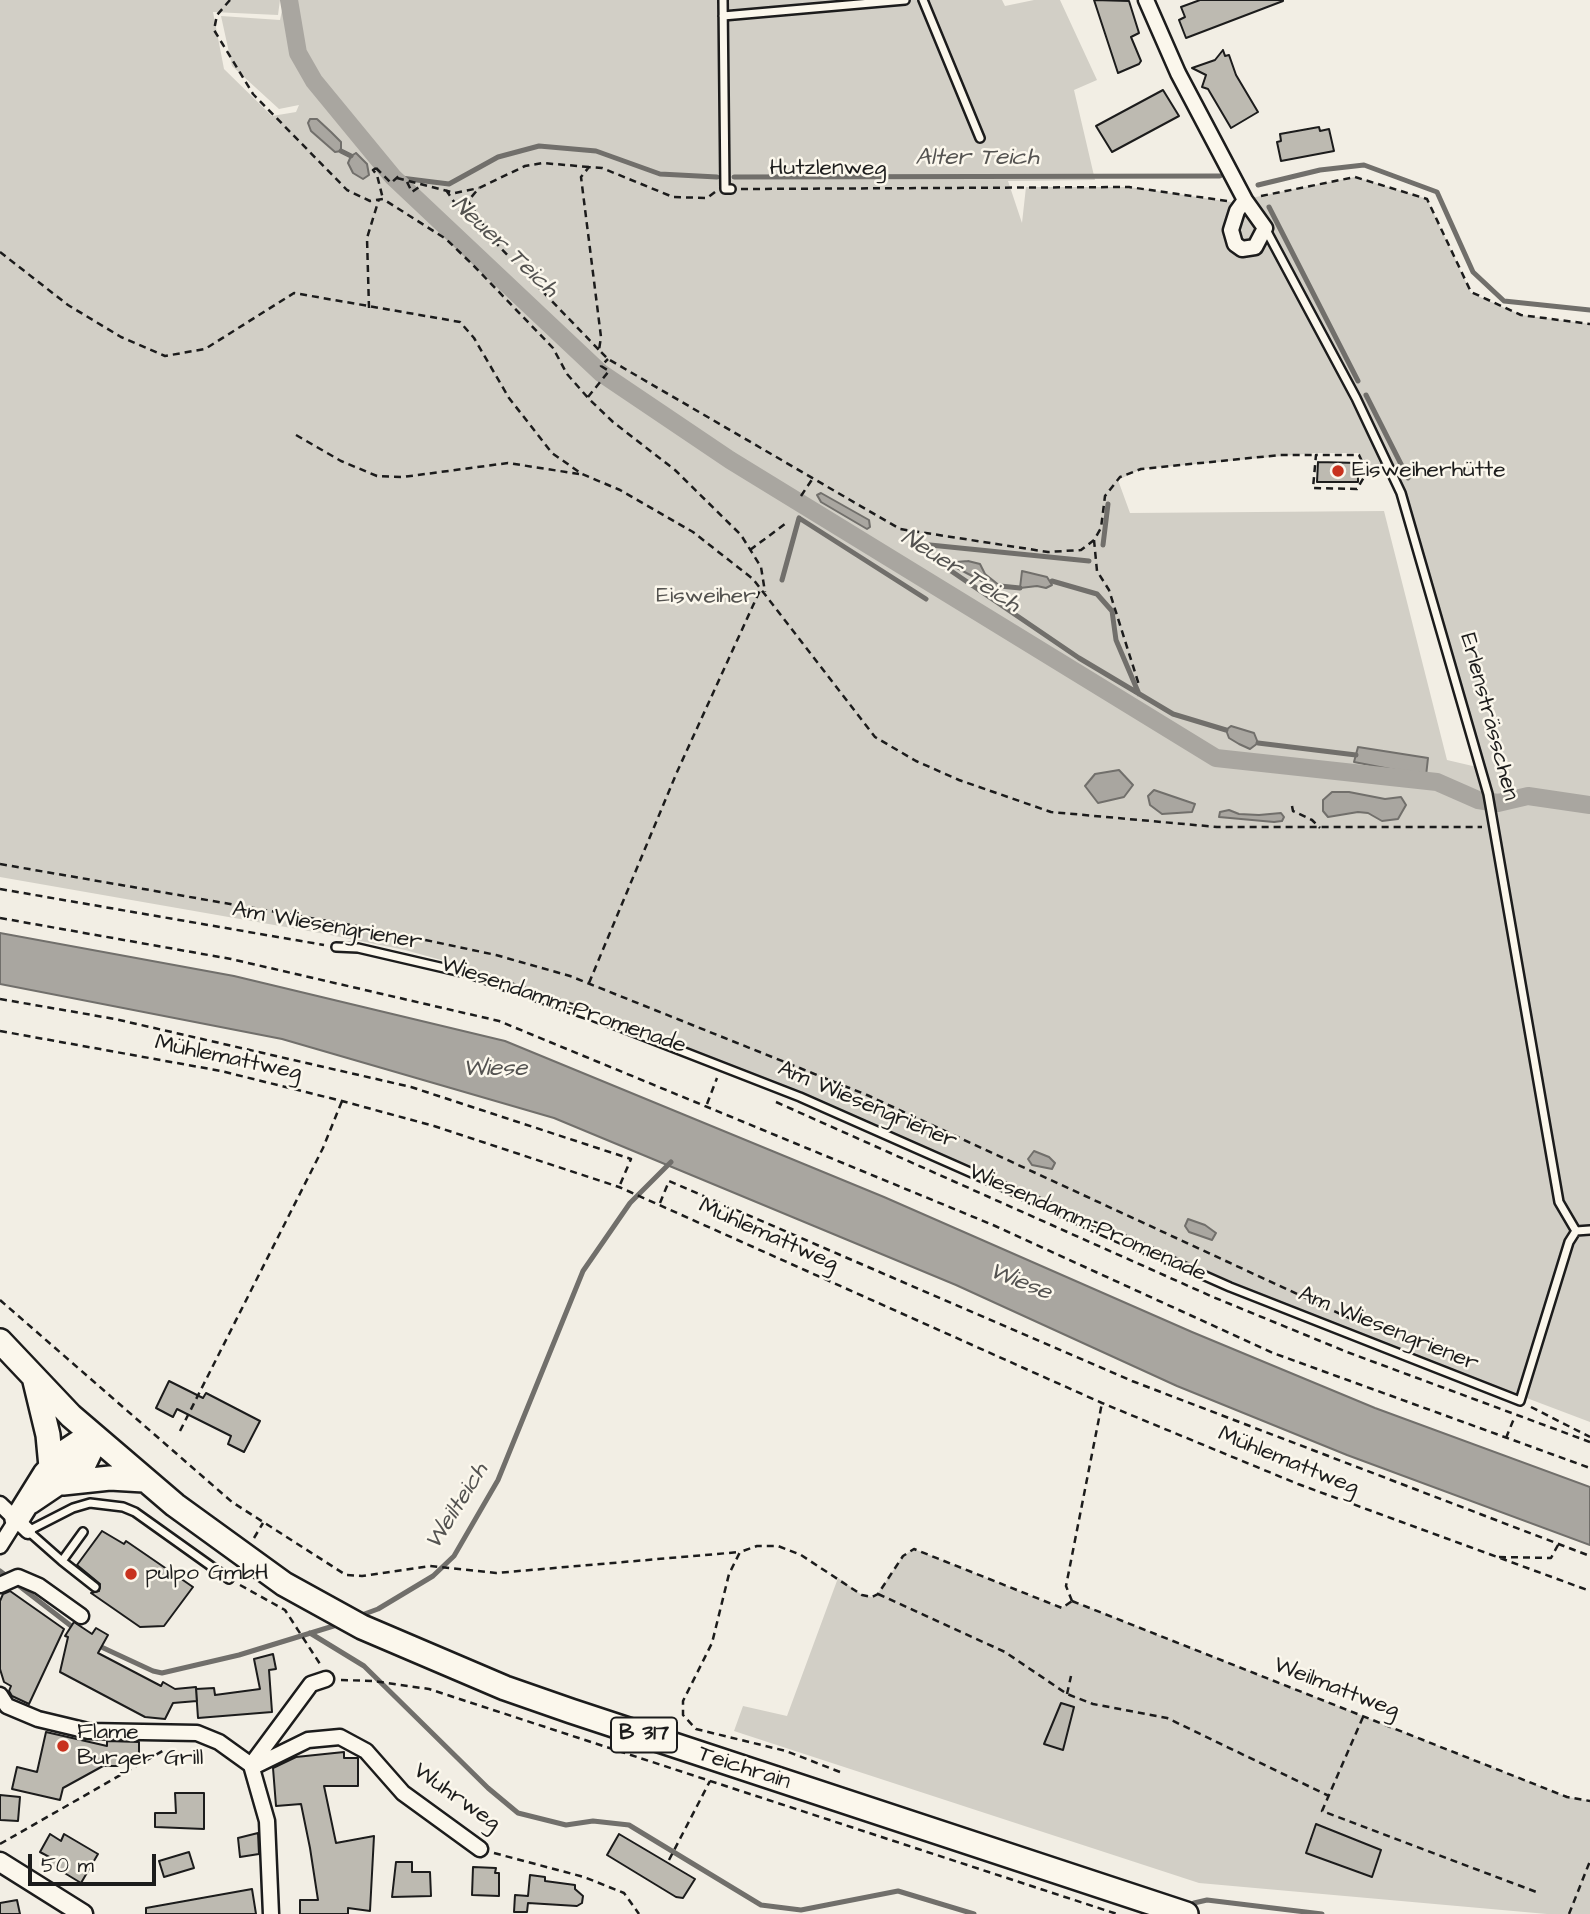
<!DOCTYPE html>
<html>
<head>
<meta charset="utf-8">
<style>
	body { margin:0 }
	#map { position:relative; width:1590px; height:1914px; overflow:hidden; background:#f2eee4; font-family:"Architects Daughter",sans-serif }
	canvas { display:block }
	.scale { position:absolute; left:28px; top:1854px; width:128px; height:32px; box-sizing:border-box; border:4px solid #1c1c1c; border-top:0; padding-left:9px; font-size:21px; line-height:24px; white-space:nowrap; color:#1c1c1c; -webkit-text-stroke:5px #fbf7ec; paint-order:stroke }
</style>
</head>
<body>
<div id="map">
<canvas width="1590" height="1914"></canvas>
<div class="scale">50 m</div>
</div>
<script>
const g = document.querySelector('canvas').getContext('2d');
g.lineJoin = 'round';
function paint(path, color) { g.fillStyle = color; g.fill(path, 'evenodd'); }
const toPath = rows => new Path2D(rows.map(r => 'M' + r).join(''));
function strokePath(path, color, width, dash) { g.strokeStyle = color; g.lineWidth = width; g.lineCap = dash ? 'butt' : 'round'; g.setLineDash(dash || []); g.stroke(path); }
function write(font, color, halo, rows, align = 'center') {
  g.font = font + ' "Architects Daughter",sans-serif'; g.lineWidth = 5; g.setLineDash([]); g.textBaseline = 'middle'; g.strokeStyle = halo; g.fillStyle = color; for (const [text, x, y, turn = 0] of rows) {
    g.save(); g.translate(x, y); g.rotate((+turn || 0) * Math.PI / 180); g.textAlign = isNaN(turn) ? turn : align; if (halo) g.strokeText(text, 0, 0); g.fillText(text, 0, 0); g.restore();
  }
}
const green = toPath([
	[0,0,280,0,278,15,213,12,224,69,272,116,296,112,299,105,279,109,232,66,221,16,280,20,284,0,1002,0,1005,6,1034,0,1060,0,1097,80,1074,90,1095,180,1008,181,1022,223,1026,187,1129,187,1231,202,1355,177,1427,199,1471,293,1521,315,1590,324,1590,1422,1487,1383,1483,1390,734,1066,492,974,405,950,320,933,0,877],
	[1280,259,1350,392,1374,446,1373,446],
	[1316,453,1359,453,1368,471,1385,469,1397,493,1477,767,1447,760,1384,511,1130,513,1118,480,1141,469],
	[914,1549,1061,1608,1072,1601,1567,1797,1590,1801,1590,1914,1547,1914,1199,1883,734,1731,743,1706,787,1716,838,1578,862,1595,872,1597,878,1593,903,1556]
]);
const water = toPath([
	[310,119,317,119,331,132,341,142,341,151,335,152,311,131,308,123,310,119],
	[356,153,367,164,369,175,363,179,353,173,348,163,351,156,356,153],
	[821,493,869,520,870,527,867,529,821,502,817,495,821,493],
	[968,561,980,564,985,574,1000,586,995,588,955,567,956,562,968,561],
	[1022,571,1047,577,1052,585,1046,588,1037,586,1020,588,1022,571],
	[1231,726,1254,733,1258,743,1250,749,1239,744,1229,738,1226,730,1231,726],
	[1358,747,1428,758,1426,776,1354,762,1358,747],
	[1119,770,1133,785,1124,797,1098,803,1085,786,1095,774,1119,770],
	[1154,790,1195,804,1192,812,1162,814,1150,805,1148,796,1154,790],
	[1332,792,1349,792,1385,799,1401,797,1406,805,1398,819,1382,821,1368,813,1358,812,1328,817,1323,811,1323,800,1332,792],
	[1229,810,1239,814,1259,815,1281,813,1284,817,1282,821,1274,822,1219,817,1220,812,1229,810],
	[0,933,234,976,505,1041,884,1197,1192,1332,1375,1408,1590,1487,1590,1545,1347,1455,1177,1386,956,1285,554,1118,282,1039,0,984,0,933],
	[1034,1151,1049,1157,1055,1163,1052,1169,1032,1165,1028,1159,1034,1151],
	[1188,1219,1205,1225,1216,1233,1212,1240,1189,1232,1185,1226,1188,1219]
]);
const stream = toPath([
	[341,151,351,156],
	[393,177,449,184,498,157,539,146,596,151,660,174,717,177],
	[734,177,1220,176],
	[1258,185,1320,170,1364,165,1437,192,1473,272,1504,301,1590,310],
	[1269,207,1358,381],
	[1366,395,1408,478],
	[799,518,926,599],
	[920,544,1089,561],
	[1103,545,1108,504],
	[935,560,1079,658,1173,714,1226,730],
	[782,580,799,518],
	[1052,581,1097,594,1112,611,1116,640,1139,694],
	[1000,586,1020,588],
	[1258,743,1356,755],
	[1426,776,1434,782],
	[0,1571,75,1629],
	[359,1616,378,1609,433,1576,454,1556,498,1480,583,1271,630,1203,671,1162],
	[310,1633,364,1666,488,1788,518,1813,566,1825,593,1821,629,1825,761,1905,801,1910,898,1891,974,1914],
	[97,1645,153,1671,162,1673,239,1655,340,1624],
	[1194,1903,1207,1900,1322,1914]
]);
const canal = toPath([
	[289,0,298,53,314,81,393,177,601,373,730,460,1216,758,1437,782,1478,800,1498,803,1528,796,1590,805]
]);
const building = toPath([
	[1094,0,1129,1,1139,33,1131,37,1141,61,1139,64,1118,73,1094,0],
	[1200,0,1283,0,1283,1,1186,38,1179,20,1185,17,1181,7,1200,0],
	[1223,50,1225,56,1229,55,1236,75,1258,112,1231,128,1208,89,1202,87,1206,75,1192,68,1215,60,1223,50],
	[1163,90,1179,116,1112,152,1096,126,1163,90],
	[1319,127,1320,131,1329,129,1334,151,1281,161,1277,142,1281,141,1280,134,1319,127],
	[1318,462,1358,463,1358,482,1317,482,1318,462],
	[169,1381,203,1398,206,1393,260,1421,244,1452,228,1444,231,1436,177,1409,173,1417,156,1408,169,1381],
	[102,1531,124,1544,126,1541,193,1587,164,1626,140,1627,91,1593,99,1591,100,1584,77,1565,102,1531],
	[10,1591,64,1629,29,1704,12,1696,9,1691,11,1686,4,1682,0,1669,0,1601,3,1594,10,1591],
	[74,1622,92,1634,96,1628,108,1635,98,1653,161,1686,163,1682,175,1689,196,1687,197,1701,173,1703,165,1719,145,1717,60,1672,68,1637,65,1636,74,1622],
	[273,1654,276,1669,269,1670,272,1712,198,1718,196,1689,214,1688,215,1695,260,1689,254,1659,273,1654],
	[1061,1703,1074,1707,1063,1750,1044,1744,1061,1703],
	[46,1732,107,1746,107,1741,139,1742,139,1754,117,1766,103,1766,63,1788,60,1800,12,1789,17,1767,37,1772,46,1732],
	[344,1752,344,1758,358,1758,358,1786,324,1786,336,1843,374,1836,370,1911,348,1908,348,1914,300,1914,300,1900,318,1900,310,1848,301,1804,276,1806,273,1768,296,1757,344,1752],
	[175,1793,204,1793,204,1829,155,1827,155,1813,176,1813,175,1793],
	[0,1795,20,1797,18,1821,0,1820,0,1795],
	[1316,1824,1381,1850,1372,1877,1306,1853,1316,1824],
	[258,1833,259,1854,240,1857,238,1838,258,1833],
	[50,1834,61,1841,64,1834,98,1854,81,1883,48,1863,51,1858,40,1852,50,1834],
	[619,1834,695,1879,683,1898,676,1897,607,1855,619,1834],
	[189,1852,194,1868,164,1877,159,1861,189,1852],
	[396,1862,412,1862,412,1872,430,1872,431,1896,392,1897,396,1862],
	[473,1867,496,1868,495,1873,499,1873,499,1896,472,1895,473,1867],
	[530,1875,545,1877,545,1881,575,1885,575,1889,583,1896,582,1903,577,1906,528,1903,527,1912,514,1912,515,1895,528,1896,530,1875],
	[252,1889,256,1914,146,1914,146,1908,252,1889],
	[17,1900,20,1914,0,1914,0,1903,17,1900]
]);
const path = toPath([
	[230,0,217,15,214,30,253,94,347,190,370,201,383,199,446,239,473,265,553,348,567,374,589,399,613,422,675,470,741,535,761,567,765,592],
	[589,167,543,163,525,166,479,188,468,201,493,240,599,350],
	[376,168,391,183,401,174],
	[376,168,373,170,377,175,383,199],
	[397,178,455,193,479,188],
	[407,182,412,192,423,184],
	[741,189,1129,187,1227,201],
	[446,190,463,215,487,233],
	[715,192,707,198,673,197,602,168,589,167,581,177,601,337,599,350,608,359,900,529,1048,552,1081,550,1094,540,1101,528,1105,496,1120,477,1141,469,1280,455,1316,455],
	[1261,196,1355,177,1427,199,1471,292,1521,315,1590,324],
	[0,252,68,305,121,337,165,356,205,349,294,293,460,322,474,338,509,398,552,453,582,474,620,490,693,532,753,579,875,737,916,761,959,780,1051,812,1217,827,1482,827],
	[369,308,367,238,379,199],
	[588,397,609,371,601,366,608,359],
	[296,435,341,461,377,476,403,477,508,463,579,474],
	[1367,472,1359,455,1316,455,1313,488,1357,489,1367,472,1380,474],
	[801,496,813,478],
	[1094,540,1097,571,1109,590,1139,685],
	[750,550,785,524],
	[1292,806,1293,811,1312,820,1320,828],
	[0,864,374,929,496,955,570,976,867,1095,1362,1324],
	[0,889,324,945],
	[0,918,231,959,499,1021,993,1225,1273,1353,1590,1468],
	[589,983,677,772,761,588],
	[0,999,115,1019,411,1087,631,1159,619,1187],
	[0,1031,221,1071,342,1101,434,1126,619,1187,1102,1403,1298,1484,1590,1591],
	[776,1102,1213,1297,1347,1352,1590,1442],
	[707,1104,717,1078],
	[660,1203,669,1181,1132,1381,1590,1556],
	[0,1300,232,1502,346,1575,362,1576,430,1566,496,1573,740,1552],
	[1531,1407,1590,1437],
	[180,1431,323,1148,342,1101],
	[1506,1438,1515,1416],
	[254,1538,263,1523],
	[1499,1557,1551,1558,1558,1545],
	[240,1585,285,1610,320,1664],
	[878,1594,1005,1652,1067,1694,1093,1704,1167,1718,1329,1796],
	[1072,1601,1567,1797,1590,1801],
	[1072,1601,1066,1586,1102,1403],
	[341,1680,373,1681,429,1689,1117,1914],
	[1067,1694,1071,1676],
	[1363,1717,1322,1811,1539,1893],
	[840,1772,786,1751,696,1729,683,1715,683,1701,712,1643,729,1574,740,1552,757,1546,778,1546,801,1555,862,1595,872,1597,878,1594,903,1556,914,1549,1062,1608,1072,1601],
	[0,1844,166,1749],
	[494,1853,584,1877,624,1893,639,1914],
	[669,1860,710,1781],
	[1569,1914,1590,1861]
]);
const service = toPath([
	[723,0,725,189,731,189],
	[923,0,980,138],
	[723,16,905,0],
	[1265,228,1356,398,1401,493,1488,794,1559,1202,1576,1231],
	[336,947,358,948,470,974,592,1016,800,1097,1230,1287,1520,1401,1569,1242,1576,1231],
	[1576,1231,1590,1230],
	[83,1532,62,1561,28,1531,73,1508,90,1503,123,1507,135,1512,229,1579],
	[62,1561,95,1587]
]);
const minor = toPath([
	[1146,0,1178,73,1245,200,1265,228,1255,247,1242,249,1235,244,1231,230,1237,211,1245,200],
	[0,1504,28,1531],
	[0,1546,17,1519],
	[0,1585,18,1577,39,1586,81,1616],
	[0,1695,7,1706,38,1719,88,1731,197,1733,219,1742,251,1765,267,1821,271,1914],
	[251,1765,311,1684,326,1679],
	[253,1767,308,1740,340,1737,366,1751,403,1793,480,1849]
]);
const tertiary = toPath([
	[0,1862,83,1914]
]);
const primary = toPath([
	[0,1341,71,1416,175,1505,284,1584,362,1627,505,1688,571,1711,1186,1914],
	[35,1381,48,1435,51,1467],
	[63,1483,110,1478,144,1480],
	[30,1502,76,1471,85,1462,96,1439],
	[17,1519,45,1474,66,1451,78,1443,96,1439]
]);
const markers = [
	[1338,471,7,"#c8321e"],
	[131,1574,7,"#c8321e"],
	[63,1746,7,"#c8321e"]
];
const shields = [
	[644,1735,66]
];
const shieldNames = [
	["B 317",644,1735]
];
const streetNames = [
	["Hutzlenweg",828,169],
	["Erlensträsschen",1488,717,75],
	["Am Wiesengriener",327,927,10],
	["Wiesendamm-Promenade",563,1006,19],
	["Mühlemattweg",228,1059,12],
	["Am Wiesengriener",867,1106,23],
	["Wiesendamm-Promenade",1087,1224,24],
	["Mühlemattweg",768,1236,24],
	["Am Wiesengriener",1388,1330,22],
	["Mühlemattweg",1288,1462,22],
	["Weilmattweg",1336,1689,21],
	["Teichrain",744,1769,18],
	["Wuhrweg",456,1798,35]
];
const poiNames = [
	["Eisweiherhütte",1352,471],
	["pulpo GmbH",145,1574],
	["Flame",77,1733],
	["Burger Grill",77,1759]
];
const parkNames = [
	["Eisweiher",706,597]
];
const waterNames = [
	["Alter Teich",977,159],
	["Neuer Teich",504,248,43],
	["Neuer Teich",960,572,32],
	["Wiese",495,1070],
	["Wiese",1020,1283,22],
	["Weilteich",458,1507,-58]
];
paint(green, '#d2cfc6');
paint(water, '#a9a6a0');
strokePath(water, '#716f6b', 2);
strokePath(stream, '#716f6b', 5);
strokePath(canal, '#a9a6a0', 18);
paint(building, '#bdbab1');
strokePath(building, '#1c1c1c', 2);
strokePath(service, '#1c1c1c', 12);
strokePath(minor, '#1c1c1c', 19);
strokePath(tertiary, '#1c1c1c', 23);
strokePath(primary, '#1c1c1c', 28);
strokePath(path, '#1c1c1c', 2.5, [7, 5]);
strokePath(service, '#fbf7ec', 7);
strokePath(minor, '#fbf7ec', 14);
strokePath(tertiary, '#fbf7ec', 18);
strokePath(primary, '#fbf7ec', 23);
for (const [x, y, r, color] of markers) { const dot = new Path2D(); dot.arc(x, y, r, 0, 2 * Math.PI); g.fillStyle = color; g.fill(dot); strokePath(dot, '#fbf7ec', 2.5); }
for (const [x, y, w] of shields) { const box = new Path2D(); box.roundRect(x - w / 2, y - 17.5, w, 35, 5); g.fillStyle = '#fbf7ec'; g.fill(box); strokePath(box, '#1c1c1c', 2); }
write('bold 21px', '#1c1c1c', null, shieldNames);
write('23px', '#1c1c1c', '#fbf7ec', streetNames);
write('23px', '#1c1c1c', '#fbf7ec', poiNames, 'left');
write('23px', '#53524f', '#fbf7ec', parkNames);
write('italic 24px', '#545351', '#fbf7ec', waterNames);
</script>
</body>
</html>
